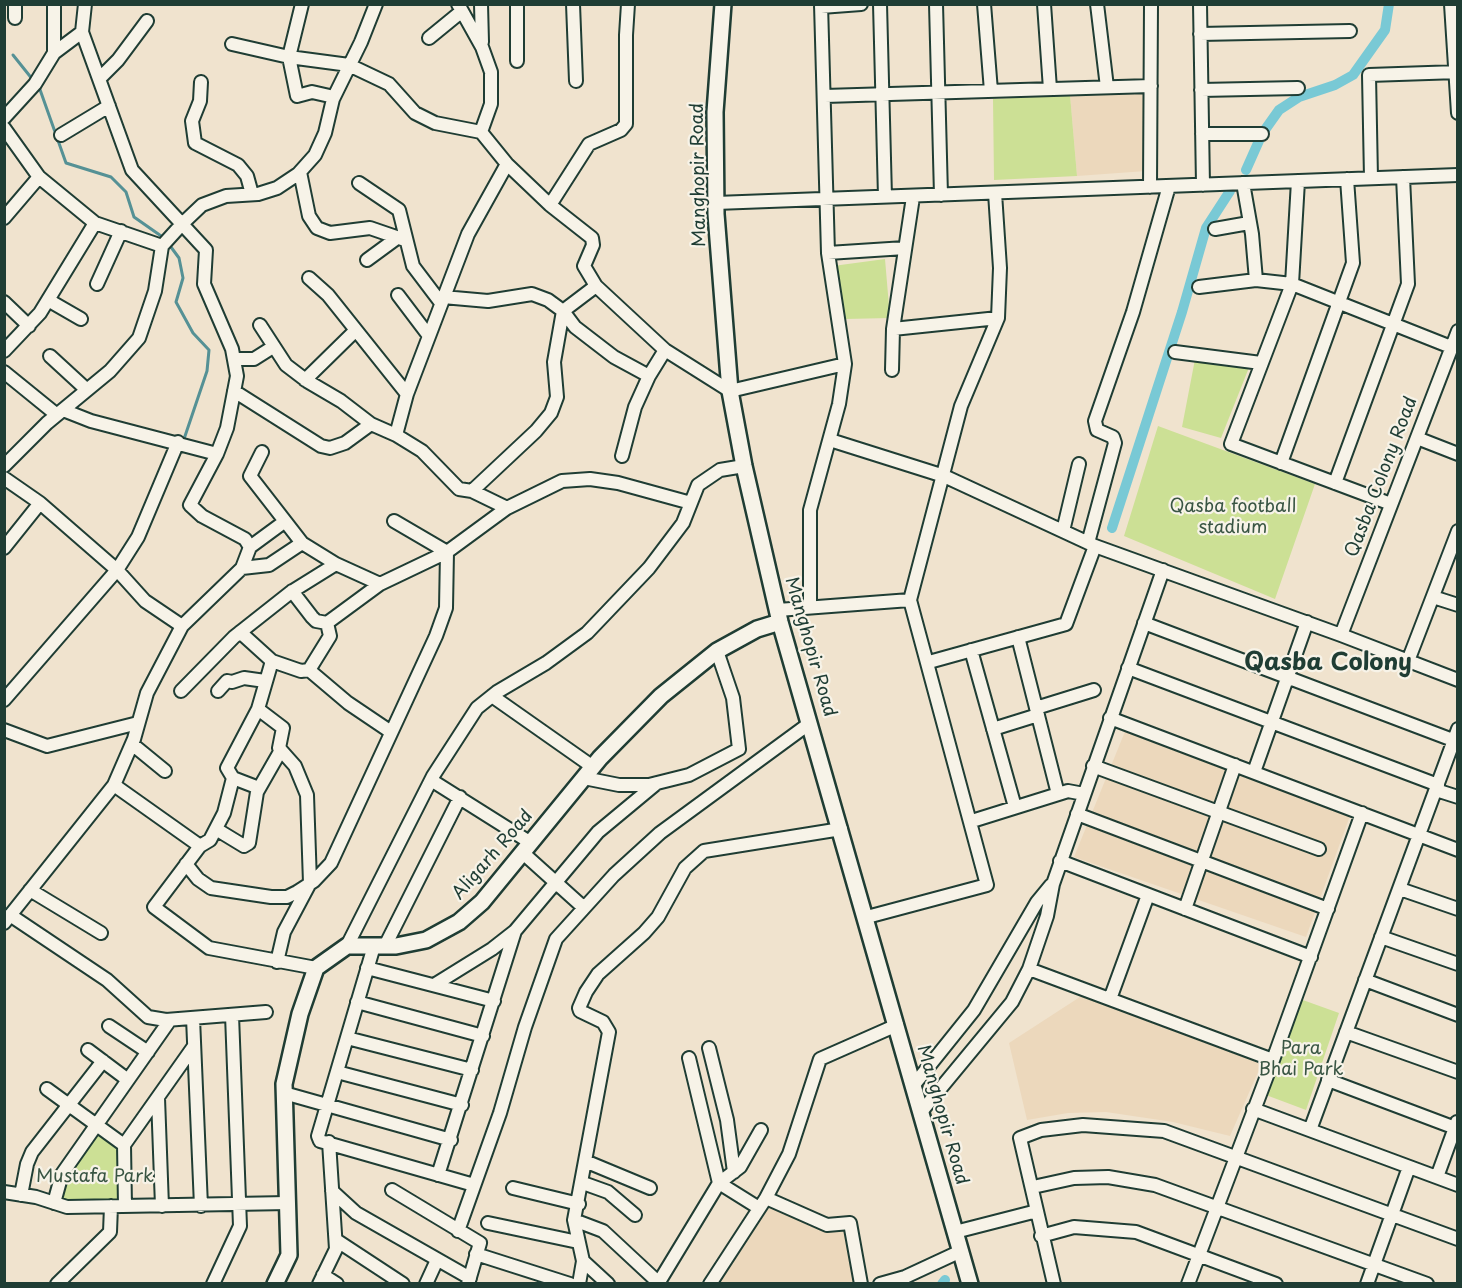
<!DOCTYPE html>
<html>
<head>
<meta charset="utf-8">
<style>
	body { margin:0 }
	#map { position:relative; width:1462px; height:1288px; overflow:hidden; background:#f0e3ce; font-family:"Playpen Sans",sans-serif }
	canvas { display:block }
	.frame { position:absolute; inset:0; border:6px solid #1f3d34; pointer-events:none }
</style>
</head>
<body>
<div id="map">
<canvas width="1462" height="1288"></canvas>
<div class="frame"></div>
</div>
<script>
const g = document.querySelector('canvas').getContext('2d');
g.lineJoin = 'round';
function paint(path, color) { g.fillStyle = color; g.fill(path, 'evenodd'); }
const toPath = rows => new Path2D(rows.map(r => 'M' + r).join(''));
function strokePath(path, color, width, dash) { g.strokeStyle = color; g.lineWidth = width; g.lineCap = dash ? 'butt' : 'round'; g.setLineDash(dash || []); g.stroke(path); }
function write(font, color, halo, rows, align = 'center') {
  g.font = font + ' "Playpen Sans",sans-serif'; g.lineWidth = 4.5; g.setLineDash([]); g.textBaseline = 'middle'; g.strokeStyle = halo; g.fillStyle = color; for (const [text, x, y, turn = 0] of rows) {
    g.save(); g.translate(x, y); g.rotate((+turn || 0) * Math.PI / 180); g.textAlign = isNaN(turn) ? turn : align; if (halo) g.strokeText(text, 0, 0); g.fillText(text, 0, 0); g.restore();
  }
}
const built = toPath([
	[1147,92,1146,171,1077,176,1070,95],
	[1126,729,1351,813,1306,937,1074,857],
	[1083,995,1262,1063,1230,1136,1173,1122,1106,1112,1068,1113,1027,1120,1009,1043],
	[769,1204,846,1228,857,1283,715,1284]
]);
const green = toPath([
	[1070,95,1077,176,994,180,993,99],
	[885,259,890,318,845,319,833,266],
	[1196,354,1252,360,1221,438,1182,427],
	[1158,426,1315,484,1275,599,1124,536],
	[1300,999,1339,1013,1306,1110,1266,1095],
	[96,1125,124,1145,125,1206,54,1203,62,1174]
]);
const stream = toPath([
	[13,55,33,80],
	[38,84,66,163,111,177,126,192,134,217,164,238],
	[168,243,179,258,183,278,176,302,193,333,209,350,207,371,183,442],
	[81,620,112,584]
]);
const canal = toPath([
	[1246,170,1262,134,1279,110,1299,97,1335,85,1353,75,1385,30,1389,4],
	[1112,528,1182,312,1206,228,1230,191],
	[942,1284,945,1280]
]);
const minor = toPath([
	[302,4,289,57,297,96,312,92,334,97],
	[458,4,482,47,491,72,491,104,481,132],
	[481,4,482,42],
	[517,4,517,61],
	[573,4,576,81],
	[880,4,885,197],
	[936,4,941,195],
	[984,4,991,91],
	[1044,4,1050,89],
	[1097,4,1107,87],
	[1200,4,1203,185],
	[1451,4,1458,113],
	[821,7,861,4],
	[15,18,15,4],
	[1200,34,1350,31],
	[429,38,462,11],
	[232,44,289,57,349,65,389,84,415,113,435,123,481,132,507,164,550,205,592,238,593,245,584,266,596,286,665,350,730,391,845,364],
	[54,53,54,4],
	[99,79,118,60,147,21],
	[201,82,200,101,192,121,195,143,238,165,247,176,252,194],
	[1201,90,1298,88],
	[825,96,1151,86],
	[4,118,35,84,54,53,82,32],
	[4,128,39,177,95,223,162,246],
	[1202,134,1262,134],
	[61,135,109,106],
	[300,172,309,216,317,228,330,233,370,228,405,240],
	[1371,178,1369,75,1458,72],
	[1298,181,1292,284,1231,444,1391,504],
	[359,183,399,210,413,266,441,303],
	[1243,183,1252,234,1256,280],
	[1150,187,1151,4],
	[716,203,1458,175],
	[550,205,589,144,621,130,626,124,626,35,628,4],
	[4,218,39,177],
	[1215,229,1249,223],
	[828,253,905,248],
	[367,260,397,238],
	[309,278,328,295,407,394],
	[97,284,121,231],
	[1199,287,1256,280,1292,284,1451,347],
	[398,295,429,336],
	[443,297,488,301,532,294,548,300,563,311,575,327,614,357,649,376],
	[48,300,81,319],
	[4,302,29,326],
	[260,325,286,365,307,381,341,401,371,424,396,435,422,451,459,489,472,491,507,508],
	[893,329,998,318],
	[4,351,40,313,95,223],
	[1175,352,1261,363],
	[50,356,87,390],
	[234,359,254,359,273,347],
	[892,370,893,329,913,197],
	[4,372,57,415],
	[305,380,356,330],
	[234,391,321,446,330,448,345,443,371,424],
	[63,410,91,421,217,454],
	[396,435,407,394,468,234,507,164],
	[1417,438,1458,454],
	[830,440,944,476,1095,546,1341,635,1458,680],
	[262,452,250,476,302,543,336,564,380,584],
	[622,456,635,407,649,376,665,350],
	[1281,463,1353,263,1347,179],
	[4,466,47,423,110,371,139,338,155,291,162,246,182,224,202,205,226,196,258,194,277,188,298,174,315,155,325,133,333,99,361,42,376,4],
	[4,478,40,503,117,570,145,601,182,626],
	[1335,483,1408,284,1403,177],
	[472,491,536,431,551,413,557,397,554,362,563,311,596,286],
	[1063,531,1079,464],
	[1088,543,1115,443,1113,437,1097,430,1095,421,1133,312,1169,186],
	[250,547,284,522],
	[4,548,40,503],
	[242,568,269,565,302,543],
	[292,591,312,617,316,621,327,623,380,584,447,552,507,508,562,481,590,479,618,483,691,503],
	[1433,597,1458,605],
	[810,607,810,510,839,404,845,364,828,253,821,4],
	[778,610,910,600],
	[327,623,330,636,309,670,348,703,391,732],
	[1144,623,1458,742],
	[240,632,272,661,301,671,309,670],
	[1341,635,1458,331],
	[1018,637,1058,794],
	[971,650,1015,807],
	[1408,661,1458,531],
	[929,662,1066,624,1095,546],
	[1128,668,1438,785],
	[181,691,234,637,291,592,336,564],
	[218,691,227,681,232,682,244,678,265,681],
	[492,696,593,767],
	[4,700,117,570,138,537,178,442],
	[1036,708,1094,690],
	[258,709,283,728,279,748,295,766,307,795,310,883,284,932,277,962],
	[1110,718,1458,850],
	[993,729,1038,715],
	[4,730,47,746,138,723],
	[132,744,165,771],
	[1093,766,1319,849],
	[1254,772,1307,622],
	[233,778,259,788],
	[584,778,619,785,649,785,689,775,739,749,733,698,717,651],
	[431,780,531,843],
	[114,785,200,846,154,907,209,948,316,968],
	[1436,790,1458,797],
	[1077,814,1328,909],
	[972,821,1068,791,1084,794],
	[216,829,244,846,249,843,257,792,281,750],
	[200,846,210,840,224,813,233,778,227,768,258,709,272,661],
	[523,853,583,907],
	[1060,861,1311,957],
	[186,864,198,879,211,888,271,897,287,897,297,892,314,881,331,863,436,636,446,608,447,552,394,521],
	[1400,889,1458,909],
	[30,890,101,933],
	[1185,909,1235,765],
	[10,915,107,980,148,1017,166,1020,266,1012],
	[867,917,987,885,910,600,961,406,998,318,1000,268,995,193],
	[4,923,114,785,134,739,147,693,182,626,242,568,250,547,245,539,202,516,190,505,217,454,227,428,237,376,232,349,204,284,206,250,132,170,82,32,85,4],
	[1381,937,1458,964],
	[347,946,433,776,477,708,497,692,546,663,587,633,649,568,683,523,698,485,720,470,744,466],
	[374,946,318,1136,320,1141,474,1185],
	[385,946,460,797],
	[367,968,494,1001],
	[1029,969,1273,1060],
	[1365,980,1458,1015],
	[434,985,492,949,515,931,598,832,657,783],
	[1110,999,1148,895],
	[357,1002,483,1036],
	[193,1018,201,1206],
	[109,1026,148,1052],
	[1346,1032,1458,1072],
	[347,1038,472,1070],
	[709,1048,727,1120,734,1172],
	[88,1050,128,1080],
	[337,1072,462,1105],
	[1328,1080,1458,1129],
	[913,1086,974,1010,1037,902,1051,885],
	[47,1089,124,1145],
	[284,1093,451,1140],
	[158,1098,162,1206],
	[1253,1109,1458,1185],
	[921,1112,1012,1002,1029,969,1047,916,1053,884,1163,570],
	[1310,1130,1458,729],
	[585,1161,650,1188],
	[438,1175,515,931],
	[1437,1177,1457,1122],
	[583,1183,608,1192,635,1215],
	[1033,1187,1074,1178,1108,1177,1155,1185,1427,1284],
	[513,1188,579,1204],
	[392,1190,480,1243,468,1284],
	[332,1191,356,1213,470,1278],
	[4,1192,36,1197,67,1207,288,1203],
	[21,1195,27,1164,32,1152,103,1061],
	[766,1198,827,1225,850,1223,861,1284],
	[54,1203,62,1174,170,1020],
	[125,1206,124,1145,194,1046],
	[759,1208,719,1183,740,1167,761,1130],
	[574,1220,603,1231,660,1284],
	[488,1223,578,1242],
	[458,1231,500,1113,525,1027,556,939,614,875,660,833,810,723],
	[955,1232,1037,1211],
	[1041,1236,1074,1227,1136,1232,1276,1284],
	[336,1240,403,1284],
	[476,1254,570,1284],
	[583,1261,608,1284],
	[323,1275,337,1284],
	[659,1282,719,1183,689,1058],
	[57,1284,110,1232,111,1206],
	[213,1284,240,1226,232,1015],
	[319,1284,336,1249,329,1142],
	[426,1284,437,1260],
	[579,1284,583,1261,574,1220,609,1032,603,1022,580,1011,579,1008,586,992,598,974,644,933,658,917,685,868,704,851,841,829],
	[710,1284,766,1198,789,1154,820,1059,897,1025],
	[880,1284,905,1277,961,1251],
	[1054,1284,1020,1138,1041,1130,1083,1125,1164,1131,1458,1239],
	[1188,1284,1273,1060,1362,813],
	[1367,1284,1409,1167]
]);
const major = toPath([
	[723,4,715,112,716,214,730,391,744,466,780,622,970,1284],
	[275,1284,289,1255,284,1084,300,1014,316,968,347,946,396,946,426,940,459,922,482,902,600,758,661,696,717,651,757,629,780,622]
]);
const streetNames = [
	["Manghopir Road",699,175,-91],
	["Qasba Colony Road",1382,477,-69],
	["Manghopir Road",810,647,74],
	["Aligarh Road",493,855,-49],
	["Manghopir Road",942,1115,74]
];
const parkNames = [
	["Qasba football",1233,507],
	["stadium",1233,528],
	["Para",1301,1049],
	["Bhai Park",1301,1070],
	["Mustafa Park",95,1177]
];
const districtNames = [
	["Qasba Colony",1328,663]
];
paint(built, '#ecd8bc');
paint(green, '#cce095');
strokePath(stream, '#559195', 3);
strokePath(canal, '#79c9d5', 10);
strokePath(minor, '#1f3d34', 16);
strokePath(major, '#1f3d34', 20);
strokePath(minor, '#f7f3e8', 12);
strokePath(major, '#f7f3e8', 15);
write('18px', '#1f3d34', '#f7f3e8', streetNames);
write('18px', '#395543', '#f7f3e8', parkNames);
write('bold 24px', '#1f3d34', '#f7f3e8', districtNames);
</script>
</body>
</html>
